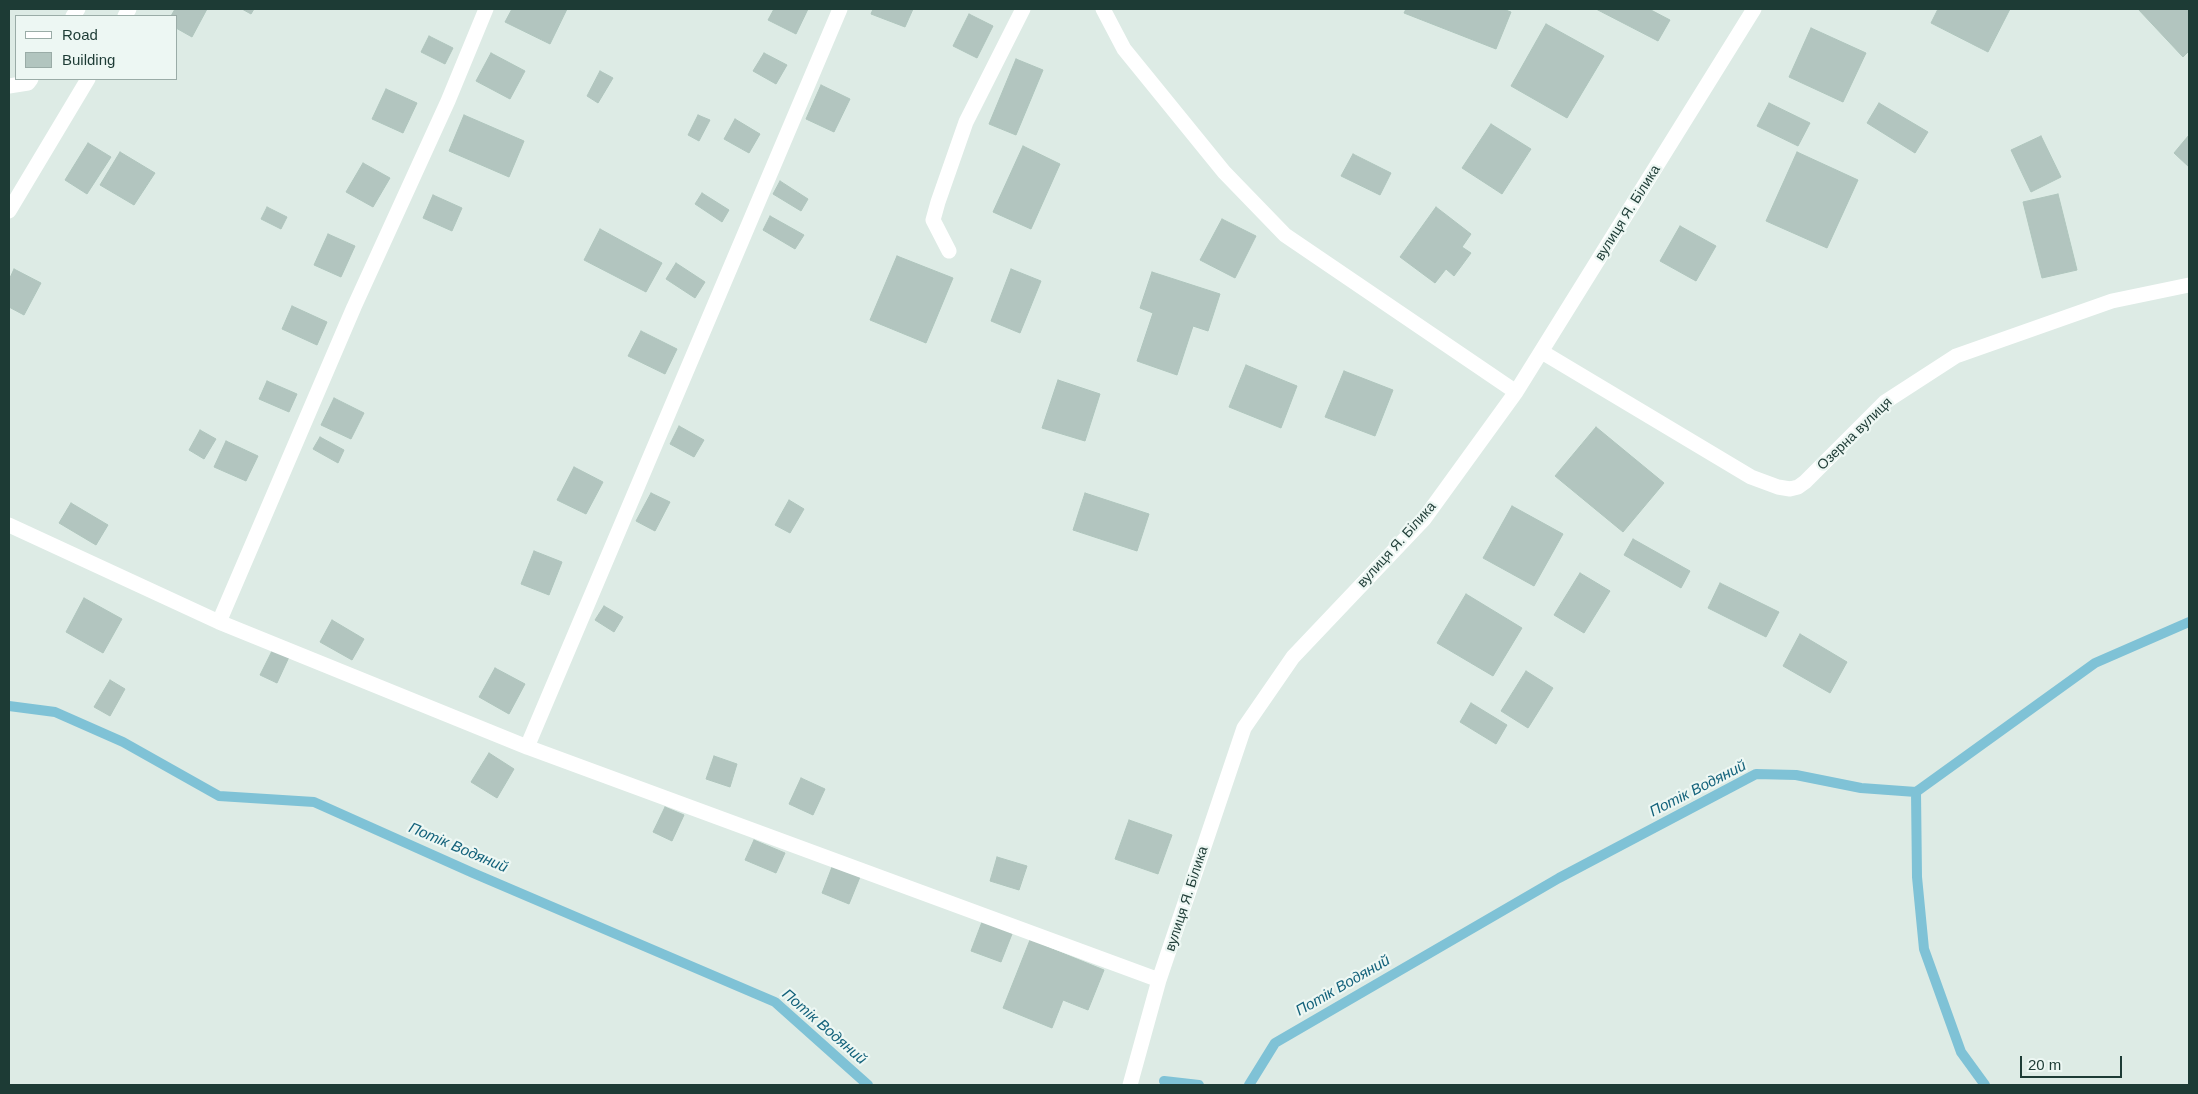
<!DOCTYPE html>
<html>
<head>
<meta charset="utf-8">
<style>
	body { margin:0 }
	#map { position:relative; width:2198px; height:1094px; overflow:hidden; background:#ddebe5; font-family:Helvetica,sans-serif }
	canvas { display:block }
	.frame { position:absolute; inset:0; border:10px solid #1d3b35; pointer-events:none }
	.legend { position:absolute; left:15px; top:15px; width:162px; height:65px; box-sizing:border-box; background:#edf7f3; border:1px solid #9aaca7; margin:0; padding:6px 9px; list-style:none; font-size:15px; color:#1d3b35 }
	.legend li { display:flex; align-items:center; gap:10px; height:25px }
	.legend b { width:25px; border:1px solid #9aaca7 }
	.scale { position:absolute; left:2020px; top:1056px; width:102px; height:22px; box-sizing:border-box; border:2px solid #1d3b35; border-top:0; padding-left:6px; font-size:15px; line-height:18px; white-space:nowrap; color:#1d3b35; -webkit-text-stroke:4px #edf7f3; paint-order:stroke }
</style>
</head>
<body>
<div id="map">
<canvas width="2198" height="1094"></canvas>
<div class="frame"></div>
<ul class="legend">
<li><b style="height:6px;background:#fff"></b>Road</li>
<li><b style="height:14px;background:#b2c5bf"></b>Building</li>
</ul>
<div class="scale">20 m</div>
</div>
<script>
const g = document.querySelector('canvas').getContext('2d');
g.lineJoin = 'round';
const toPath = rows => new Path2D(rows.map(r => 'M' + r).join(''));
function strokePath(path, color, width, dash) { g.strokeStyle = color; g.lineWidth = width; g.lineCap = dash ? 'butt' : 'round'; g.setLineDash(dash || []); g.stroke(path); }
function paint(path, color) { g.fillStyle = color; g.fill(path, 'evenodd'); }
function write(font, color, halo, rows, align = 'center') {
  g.font = font + ' Helvetica,sans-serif'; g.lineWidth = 4.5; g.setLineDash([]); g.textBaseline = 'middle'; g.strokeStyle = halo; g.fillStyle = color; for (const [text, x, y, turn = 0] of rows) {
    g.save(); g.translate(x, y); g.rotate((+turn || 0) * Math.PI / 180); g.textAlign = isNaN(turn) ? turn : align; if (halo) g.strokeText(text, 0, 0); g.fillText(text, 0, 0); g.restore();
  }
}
const stream = toPath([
	[9,706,55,712,123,742,219,796,314,802,473,873,775,1002,868,1085],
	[1916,792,1917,877,1924,949,1961,1052,1985,1085],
	[1164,1081,1199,1085],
	[1249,1085,1275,1043,1559,878,1756,774,1796,775,1861,788,1916,792,2095,663,2189,622]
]);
const building = toPath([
	[175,9,207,9,192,37,176,28,176,16,171,16,175,9],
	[242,9,254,9,251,14,242,9],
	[512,9,567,9,550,44,505,22,512,9],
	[774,9,808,9,796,34,768,20,774,9],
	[873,9,913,9,905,27,871,14,873,9],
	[1406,9,1503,9,1511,12,1496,49,1404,13,1406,9],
	[1596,9,1649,9,1670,20,1658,41,1596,9],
	[1938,9,2010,9,1988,52,1931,23,1938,9],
	[2138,9,2189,9,2189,51,2183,57,2138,9],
	[969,14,993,26,977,58,953,46,969,14],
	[1546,24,1604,56,1567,118,1511,86,1546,24],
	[1811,28,1866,53,1843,102,1789,77,1811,28],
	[429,36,453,48,445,64,421,52,429,36],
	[491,53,525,71,510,99,476,81,491,53],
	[764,53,787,65,776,84,753,71,764,53],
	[1016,59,1043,70,1016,135,989,124,1016,59],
	[600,71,613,78,598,103,587,96,600,71],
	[821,85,850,99,834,132,806,119,821,85],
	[386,89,417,103,403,133,372,119,386,89],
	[1769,103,1810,123,1798,146,1757,126,1769,103],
	[1879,103,1928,132,1915,153,1867,123,1879,103],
	[464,115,524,141,509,177,449,151,464,115],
	[698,115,710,120,699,141,688,135,698,115],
	[735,119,760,134,749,153,724,139,735,119],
	[1491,124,1531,149,1502,194,1462,168,1491,124],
	[2189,135,2189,167,2174,153,2189,135],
	[2041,136,2061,177,2031,192,2011,150,2041,136],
	[88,143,111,157,87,194,65,180,88,143],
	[1023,146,1060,164,1031,229,993,212,1023,146],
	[120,152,155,173,134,205,100,185,120,152],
	[1797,152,1858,180,1827,248,1766,221,1797,152],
	[1353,154,1391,173,1380,195,1341,176,1353,154],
	[363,163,390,178,373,207,346,192,363,163],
	[780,181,808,199,801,211,773,194,780,181],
	[702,193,729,210,722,222,695,204,702,193],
	[2058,194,2077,270,2042,278,2023,202,2058,194],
	[433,195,462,208,452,231,423,218,433,195],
	[267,207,287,217,281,229,261,219,267,207],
	[1436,207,1471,234,1462,247,1471,253,1454,276,1446,269,1435,283,1400,257,1436,207],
	[770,216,804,235,795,249,763,230,770,216],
	[1222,219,1256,236,1235,278,1200,260,1222,219],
	[1680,226,1716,246,1696,281,1660,261,1680,226],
	[600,229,662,263,646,292,584,260,600,229],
	[328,234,355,246,341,277,314,265,328,234],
	[897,256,953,278,926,343,870,320,897,256],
	[676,263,705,282,695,298,666,279,676,263],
	[14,269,41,283,24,315,9,307,9,280,14,269],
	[1011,269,1041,281,1020,333,991,321,1011,269],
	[1152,272,1220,294,1208,331,1193,326,1177,375,1137,361,1153,313,1140,308,1152,272],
	[292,306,327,322,317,345,282,329,292,306],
	[641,331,677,349,665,374,628,356,641,331],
	[1246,365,1297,386,1281,428,1229,407,1246,365],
	[1344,371,1393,390,1375,436,1325,417,1344,371],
	[1058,380,1100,394,1085,441,1042,428,1058,380],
	[267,381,297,394,289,412,259,399,267,381],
	[334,398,364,413,351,439,321,425,334,398],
	[679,426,704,440,694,457,670,444,679,426],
	[1596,427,1664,483,1623,532,1555,476,1596,427],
	[200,430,216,439,204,459,189,450,200,430],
	[320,437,344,450,338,463,313,449,320,437],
	[226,441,258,456,246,481,214,467,226,441],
	[574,467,603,482,586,514,557,500,574,467],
	[651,493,670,502,655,531,636,521,651,493],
	[1085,493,1149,514,1137,551,1073,530,1085,493],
	[789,500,804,509,790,533,775,525,789,500],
	[71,503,108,525,96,545,59,523,71,503],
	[1512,506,1563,534,1534,586,1483,558,1512,506],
	[1633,539,1690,571,1681,588,1624,555,1633,539],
	[534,551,562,562,549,595,521,584,534,551],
	[1580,573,1610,591,1584,633,1554,615,1580,573],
	[1720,583,1779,612,1766,637,1708,608,1720,583],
	[1466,594,1522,628,1493,676,1437,643,1466,594],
	[84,598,122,619,103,653,66,632,84,598],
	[604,606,623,617,614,632,595,620,604,606],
	[332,620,364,639,352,660,320,642,332,620],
	[1800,634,1847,662,1830,693,1783,666,1800,634],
	[273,649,289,657,277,683,260,675,273,649],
	[495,668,525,684,509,714,479,697,495,668],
	[1526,671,1553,688,1528,728,1501,711,1526,671],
	[110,680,125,689,110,716,94,707,110,680],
	[1471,703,1507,725,1496,744,1460,722,1471,703],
	[489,753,514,769,497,798,471,782,489,753],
	[714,756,737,764,730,787,706,779,714,756],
	[801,778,825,789,813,815,789,804,801,778],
	[665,807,684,815,672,841,653,832,665,807],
	[1129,820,1172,835,1158,874,1115,859,1129,820],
	[754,840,785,853,776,873,745,860,754,840],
	[997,857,1027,866,1019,890,990,881,997,857],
	[832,867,860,877,849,904,822,893,832,867],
	[982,922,1012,934,1001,962,971,951,982,922],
	[1030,940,1104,970,1088,1010,1063,1000,1052,1028,1003,1008,1030,940]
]);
const minor = toPath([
	[1103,9,1124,49,1224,172,1285,235,1516,392],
	[73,16,78,9],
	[125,16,129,9],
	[9,86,28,83,31,79],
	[9,211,88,79],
	[949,251,933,220,938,202,966,122,1023,9],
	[1542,352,1751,477,1778,487,1790,489,1798,487,1805,482,1885,402,1956,356,2112,301,2189,285],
	[9,525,219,622,527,747,1159,980],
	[219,622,354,307,448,101,486,9],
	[527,747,840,9],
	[1130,1085,1159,980,1244,728,1293,657,1424,519,1516,392,1754,9]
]);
const streetNames = [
	["вулиця Я. Білика",1628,213,-58],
	["Озерна вулиця",1855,434,-44],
	["вулиця Я. Білика",1397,545,-48],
	["вулиця Я. Білика",1187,899,-72]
];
const waterNames = [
	["Потік Водяний",1698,789,-27],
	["Потік Водяний",458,848,23],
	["Потік Водяний",1343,986,-30],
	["Потік Водяний",824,1027,41]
];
strokePath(stream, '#7fc2d6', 10);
paint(building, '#b2c5bf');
strokePath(building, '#afc5bd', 1);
strokePath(minor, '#fff', 15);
write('14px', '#1d3b35', '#edf7f3', streetNames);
write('italic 15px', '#13627b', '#edf7f3', waterNames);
</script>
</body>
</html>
